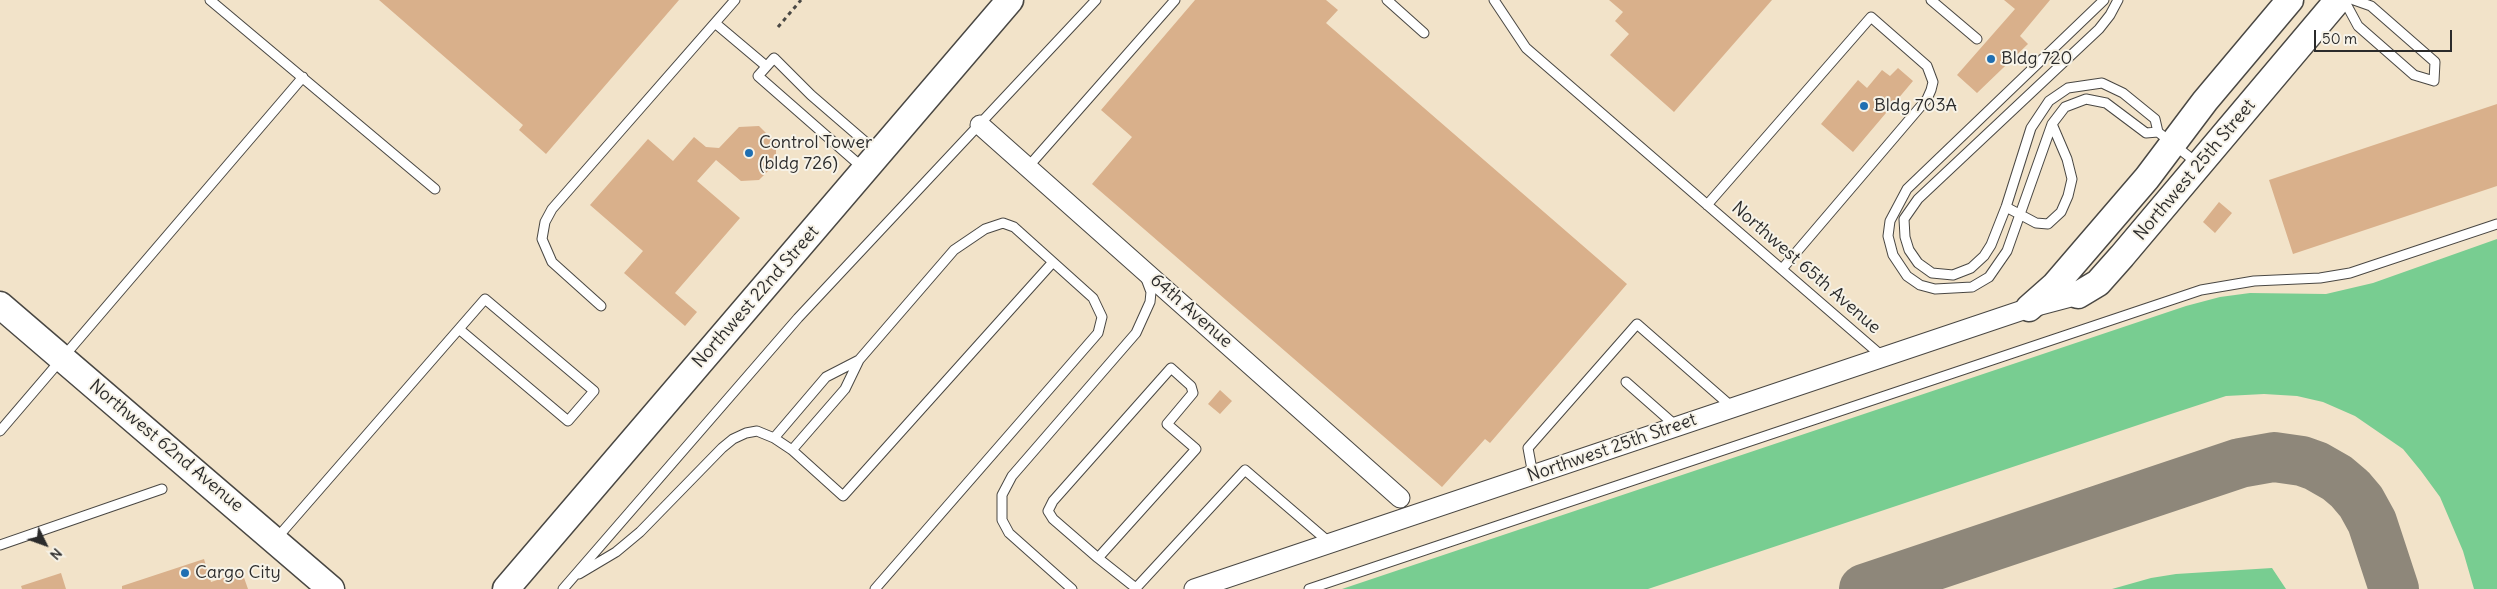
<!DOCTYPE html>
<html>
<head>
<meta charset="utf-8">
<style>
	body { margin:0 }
	#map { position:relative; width:2497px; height:589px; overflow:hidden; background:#f2e3c9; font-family:Delius,sans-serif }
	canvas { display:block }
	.north { position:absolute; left:20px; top:519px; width:50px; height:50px; -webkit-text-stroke:4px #f7f3e8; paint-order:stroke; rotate:132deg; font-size:14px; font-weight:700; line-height:20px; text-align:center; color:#2b2b2b }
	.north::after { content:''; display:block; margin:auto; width:18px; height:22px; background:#2b2b2b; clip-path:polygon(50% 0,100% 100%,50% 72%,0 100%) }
	.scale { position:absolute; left:2314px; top:30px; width:138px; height:22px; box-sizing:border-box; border:2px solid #2b2b2b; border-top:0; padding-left:6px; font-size:15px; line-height:18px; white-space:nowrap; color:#2b2b2b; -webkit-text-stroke:4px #f7f3e8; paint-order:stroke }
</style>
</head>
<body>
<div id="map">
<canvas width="2497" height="589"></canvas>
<div class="north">N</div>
<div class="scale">50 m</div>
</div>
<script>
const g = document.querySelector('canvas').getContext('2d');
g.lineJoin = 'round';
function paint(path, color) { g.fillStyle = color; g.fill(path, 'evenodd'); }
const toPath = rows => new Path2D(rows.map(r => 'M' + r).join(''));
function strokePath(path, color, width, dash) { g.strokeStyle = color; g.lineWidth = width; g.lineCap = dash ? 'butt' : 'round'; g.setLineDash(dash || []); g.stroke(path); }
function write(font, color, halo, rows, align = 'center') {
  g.font = font + ' Delius,sans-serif'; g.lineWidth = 4; g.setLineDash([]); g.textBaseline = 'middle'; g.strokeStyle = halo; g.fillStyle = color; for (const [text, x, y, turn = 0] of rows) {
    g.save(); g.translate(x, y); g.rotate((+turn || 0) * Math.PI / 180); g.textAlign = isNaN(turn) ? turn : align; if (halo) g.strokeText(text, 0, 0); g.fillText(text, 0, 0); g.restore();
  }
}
const green = toPath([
	[2497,239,2497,589,2474,589,2463,551,2440,497,2421,471,2403,449,2355,416,2323,402,2297,396,2264,394,2226,396,2168,415,1648,589,1342,589,2186,306,2220,297,2250,293,2326,294,2373,283],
	[2272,568,2286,589,2112,589,2151,578,2176,574]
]);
const taxiway = toPath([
	[1864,589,2240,463,2274,457,2302,461,2316,466,2337,478,2350,489,2361,502,2372,522,2394,589]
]);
const building = toPath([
	[379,0,679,0,546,154,519,130,523,125],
	[1195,0,1326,0,1338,10,1326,23,1627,284,1490,443,1485,439,1442,487,1092,184,1132,137,1101,110],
	[1609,0,1772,0,1674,112,1610,55,1629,34,1615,21,1623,12],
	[2004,0,2050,0,2020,36,2028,44,1977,93,1957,75,2015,9],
	[1898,68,1913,81,1853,152,1821,124,1858,80,1867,88,1882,70,1890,76],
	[2497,104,2497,186,2293,254,2269,180],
	[759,126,776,143,776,163,759,180,741,181,716,160,697,181,740,218,675,293,697,312,685,326,624,273,643,251,590,205,648,139,673,161,694,137,706,147,719,148,739,127],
	[2219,202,2232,213,2215,233,2203,222],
	[1220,390,1232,401,1220,414,1208,404],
	[204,559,211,582,242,572,248,589,122,589,122,586],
	[61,573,66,589,22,589,21,586]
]);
const path = toPath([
	[778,27,801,0]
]);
const lane = toPath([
	[210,0,435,189],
	[1387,0,1424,33],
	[1494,0,1526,48,1883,357],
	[1931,0,1977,39],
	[2104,0,1907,189,1890,221,1888,236,1893,255,1907,276,1920,285,1935,289,1972,287,1989,277,2007,251,2052,124,2065,107,2086,99,2106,103,2146,133,2158,132],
	[2118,0,2110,15,2099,29,1918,199,1904,219,1905,237,1909,250,1918,263,1932,273,1953,275,1971,268,1984,256,1991,245,2006,207,2031,128,2049,101,2068,88,2102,83,2123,93,2155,119,2158,132,2197,163],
	[2344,0,2358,26,2414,75,2434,81,2435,62,2371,6,2354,0],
	[715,23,766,66],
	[1028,167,1175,0],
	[863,168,758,76,774,58,811,95,877,152],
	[1707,205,1871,17,1927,66,1933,82,1931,90,1927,99,1782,269],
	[2006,207,2036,223,2048,224,2061,212,2068,196,2072,179,2067,159,2052,124],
	[601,306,552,262,542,239,545,222,552,209,735,0],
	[1626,382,1676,426],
	[0,431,303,77],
	[774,438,826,377,859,360],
	[792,450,845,389,859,360,954,250,985,229,1003,223,1014,227,1093,298,1102,317,1098,333,875,589],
	[1533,475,1528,448,1637,324,1732,407],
	[276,539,485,299,594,391,568,421,459,329],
	[0,545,162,489],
	[1098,558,1196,449,1167,424,1193,393,1191,386,1171,368,1053,501,1048,511,1053,519,1098,558,1137,589],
	[579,574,616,552,640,532,722,448,733,439,746,433,757,431,774,438,792,450,843,496,1053,262],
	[1136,588,1245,470,1330,543],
	[563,589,798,318,1096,0],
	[1072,589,1009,533,1002,520,1002,495,1012,476,1136,333,1150,302,1151,292,1145,276],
	[1309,589,2201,290,2254,281,2320,278,2350,273,2497,224]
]);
const street = toPath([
	[980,125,1400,498],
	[1194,589,2029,308,2078,295]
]);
const secondary = toPath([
	[2078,295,2098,283,2122,256,2338,0],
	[0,305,331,589],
	[2029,308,2055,285,2147,178,2205,101,2290,0],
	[506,589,1010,0]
]);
const markers = [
	[1991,59,5,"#1f6fb2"],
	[1864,106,5,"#1f6fb2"],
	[749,153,5,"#1f6fb2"],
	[185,573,5,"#1f6fb2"]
];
const poiNames = [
	["Bldg 720",2001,59],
	["Bldg 703A",1874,106],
	["Control Tower",759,143],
	["(bldg 726)",759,164],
	["Cargo City",195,573]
];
const streetNames = [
	["Northwest 25th Street",2195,170,-50],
	["Northwest 65th Avenue",1806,268,41],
	["Northwest 22nd Street",756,297,-49],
	["64th Avenue",1191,311,41],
	["Northwest 62nd Avenue",166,446,40],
	["Northwest 25th Street",1612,448,-19]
];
paint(green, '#78cd91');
strokePath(taxiway, '#8e877a', 50);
paint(building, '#d9b08b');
strokePath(lane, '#494743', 11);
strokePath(street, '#494743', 21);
strokePath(secondary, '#494743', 29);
strokePath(path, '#494743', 3, [4, 4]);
strokePath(lane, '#fff', 9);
strokePath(street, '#fff', 19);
strokePath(secondary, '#fff', 26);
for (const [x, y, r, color] of markers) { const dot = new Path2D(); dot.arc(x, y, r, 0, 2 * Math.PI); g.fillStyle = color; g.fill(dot); strokePath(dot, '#f7f3e8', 2); }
write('18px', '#2b2b2b', '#f7f3e8', poiNames, 'left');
write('18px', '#2b2b2b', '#f7f3e8', streetNames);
</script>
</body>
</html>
